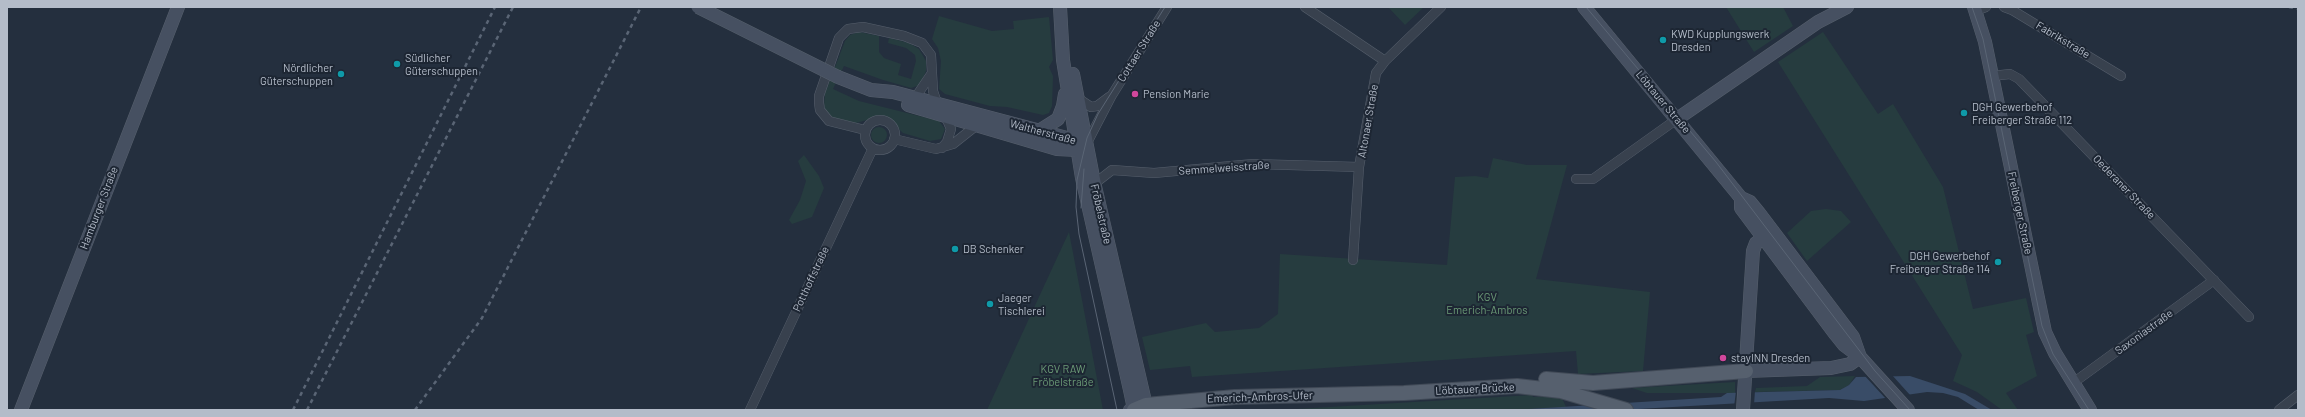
<!DOCTYPE html>
<html>
<head>
<meta charset="utf-8">
<style>
	body { margin:0 }
	#map { position:relative; width:2305px; height:417px; overflow:hidden; background:#242f3e; font-family:Barlow,sans-serif }
	canvas { display:block }
	.frame { position:absolute; inset:0; border:8px solid #b4bcc9; pointer-events:none }
</style>
</head>
<body>
<div id="map">
<canvas width="2305" height="417"></canvas>
<div class="frame"></div>
</div>
<script>
const g = document.querySelector('canvas').getContext('2d');
g.lineJoin = 'round';
function paint(path, color) { g.fillStyle = color; g.fill(path, 'evenodd'); }
const toPath = rows => new Path2D(rows.map(r => 'M' + r).join(''));
function strokePath(path, color, width, dash) { g.strokeStyle = color; g.lineWidth = width; g.lineCap = dash ? 'butt' : 'round'; g.setLineDash(dash || []); g.stroke(path); }
function write(font, color, halo, rows, align = 'center') {
  g.font = font + ' Barlow,sans-serif'; g.lineWidth = 4; g.setLineDash([]); g.textBaseline = 'middle'; g.strokeStyle = halo; g.fillStyle = color; for (const [text, x, y, turn = 0] of rows) {
    g.save(); g.translate(x, y); g.rotate((+turn || 0) * Math.PI / 180); g.textAlign = isNaN(turn) ? turn : align; if (halo) g.strokeText(text, 0, 0); g.fillText(text, 0, 0); g.restore();
  }
}
const green = toPath([
	[1388,7,1424,7,1405,25],
	[1726,7,1783,7,1793,26,1754,52],
	[939,16,992,31,1014,29,1013,21,1049,17,1053,60,1049,67,1053,76,1052,106,1049,113,1043,115,1007,107,990,106,945,94,939,89,941,61,938,48,932,39],
	[859,32,879,36,879,52,884,58,901,64,898,75,911,79,916,61,915,55,906,48,888,43,889,38,909,43,919,49,926,61,926,71,920,85,911,88,883,80,844,66,833,89,859,101,939,121,945,129,941,139,930,141,903,133,888,119,878,117,856,123,833,118,826,112,824,105,825,93,845,41,850,35],
	[1823,32,1878,114,1893,104,1943,187,1973,309,2026,298,2034,332,2026,335,2037,376,2006,393,2018,410,2002,410,1977,392,1953,381,1962,355,1778,62],
	'871 135a8 8 0 1 1 16 0a8 8 0 1 1-16 0Z',
	[804,155,819,176,824,188,812,217,792,224,789,220,800,200,806,181,798,161],
	[1493,158,1527,165,1567,165,1536,279,1650,292,1643,371,1578,374,1576,351,1192,377,1190,366,1150,370,1142,337,1206,323,1215,332,1259,328,1278,314,1280,254,1447,265,1455,177,1475,176,1488,178],
	[1826,209,1841,211,1851,222,1807,261,1787,233,1811,211],
	[1069,232,1103,410,987,410,1044,286],
	[1855,376,1849,385,1840,390,1755,392,1756,388,1807,386,1820,377],
	[1735,382,1735,393,1647,393,1632,388],
	[1532,395,1533,397,1561,396,1566,407,1513,410,1279,410]
]);
const water = toPath([
	[1910,376,1965,394,1992,410,1979,410,1958,397,1943,393,1927,392,1864,401,1829,398,1621,410,1513,410,1721,397,1727,393,1840,390,1849,385,1856,377]
]);
const pier = toPath([
	[1864,375,1892,375,1910,395,1886,399],
	[1755,390,1754,405,1734,407,1736,391]
]);
const street = toPath([
	[1305,7,1385,61],
	[2004,7,2012,10,2121,76],
	[1975,11,1986,7],
	[1992,76,2010,74,2019,79,2249,317],
	[915,98,932,73],
	[1079,99,1091,107,1097,106,1109,97],
	'865 135a15 15 0 1 1 30 0a15 15 0 1 1-30 0Z',
	[865,130,829,121,820,110,819,103,819,96,839,38,848,29,863,27,904,36,922,43,931,55,933,91,937,103],
	[894,139,936,149,953,144,977,125],
	[1087,143,1112,95,1167,7],
	[942,148,947,142,951,129,945,115],
	[1576,179,1593,179,1677,119],
	[1094,184,1112,170,1154,173,1253,164,1359,167],
	[1353,260,1359,167,1376,73,1385,61,1441,7],
	[2073,383,2214,280],
	[750,410,873,148],
	[2279,410,2298,395]
]);
const secondary = toPath([
	[1060,7,1063,60,1082,178,1130,390,1134,409,1130,410],
	[1584,7,1741,198,1750,202,1759,213,1853,337,1860,357],
	[1974,7,1985,42,2045,332,2055,353,2090,410],
	[1073,74,1094,182,1147,410],
	[838,77,871,90,893,92,1082,142],
	[908,105,1057,149,1077,150,1083,146],
	[1677,119,1818,22,1847,7],
	[1039,131,1058,119,1063,106,1065,94],
	[1741,198,1741,208,1836,335,1844,345,1860,357,1908,410],
	[1746,371,1831,368,1850,364,1860,357],
	[21,410,178,7],
	[1743,410,1753,251,1756,243,1770,236]
]);
const primary = toPath([
	[1546,379,1593,383,1746,371],
	[1134,410,1146,405,1235,397,1404,393,1517,386,1561,391,1626,410]
]);
const tram = toPath([
	[1586,7,1716,162,1875,371,1910,410],
	[1972,7,1983,39,2042,326,2053,354,2089,410],
	[1081,208,1084,169],
	[1117,410,1079,234,1076,207,1077,180,1087,138,1098,114,1165,7]
]);
const rail = toPath([
	[2289,7,2298,9],
	[293,410,495,7],
	[307,410,513,7],
	[415,410,482,318,641,7]
]);
const secondaryBridge = toPath([
	[698,7,838,77]
]);
const markers = [
	[1663,40,4,"#0f9aa8"],
	[397,64,4,"#0f9aa8"],
	[341,74,4,"#0f9aa8"],
	[1135,94,4,"#d1479c"],
	[1964,113,4,"#0f9aa8"],
	[955,249,4,"#0f9aa8"],
	[1998,262,4,"#0f9aa8"],
	[990,304,4,"#0f9aa8"],
	[1723,358,4,"#d1479c"]
];
const poiNames = [
	["KWD Kupplungswerk",1671,34],
	["Dresden",1671,47],
	["Südlicher",405,58],
	["Güterschuppen",405,71],
	["Nördlicher",333,68,"right"],
	["Güterschuppen",333,81,"right"],
	["Pension Marie",1143,94],
	["DGH Gewerbehof",1972,107],
	["Freiberger Straße 112",1972,120],
	["DB Schenker",963,249],
	["DGH Gewerbehof",1990,256,"right"],
	["Freiberger Straße 114",1990,269,"right"],
	["Jaeger",998,298],
	["Tischlerei",998,311],
	["stayINN Dresden",1731,358]
];
const streetNames = [
	["Fabrikstraße",2063,40,31],
	["Cottaer Straße",1139,51,-58],
	["Löbtauer Straße",1663,102,50],
	["Altonaer Straße",1368,121,-80],
	["Waltherstraße",1043,132,15],
	["Semmelweisstraße",1224,168,-4],
	["Oederaner Straße",2124,187,46],
	["Hamburger Straße",99,208,-69],
	["Freiberger Straße",2020,213,78],
	["Fröbelstraße",1101,214,77],
	["Potthoffstraße",811,279,-65],
	["Saxoniastraße",2144,332,-36],
	["Löbtauer Brücke",1475,389,-3],
	["Emerich-Ambros-Ufer",1260,397,-2]
];
const parkNames = [
	["KGV",1487,297],
	["Emerich-Ambros",1487,310],
	["KGV RAW",1063,369],
	["Fröbelstraße",1063,382]
];
paint(green, '#263c3f');
paint(water, '#394c67');
paint(pier, '#242f3e');
strokePath(street, '#565f6c', 10);
strokePath(secondary, '#565f6c', 14);
strokePath(primary, '#414a57', 16);
strokePath(street, '#38414e', 9);
strokePath(secondary, '#465061', 13);
strokePath(primary, '#56606e', 14);
strokePath(tram, '#5a6575', 1);
strokePath(rail, '#5a6575', 2.5, [4, 4]);
strokePath(secondaryBridge, '#565f6c', 14, []);
strokePath(secondaryBridge, '#465061', 13);
for (const [x, y, r, color] of markers) { const dot = new Path2D(); dot.arc(x, y, r, 0, 2 * Math.PI); g.fillStyle = color; g.fill(dot); strokePath(dot, '#1d2633', 1.5); }
write('11px', '#b4bcc9', '#1d2633', poiNames, 'left');
write('11px', '#b4bcc9', '#1d2633', streetNames);
write('11px', '#6b9a76', '#1d2633', parkNames);
</script>
</body>
</html>
